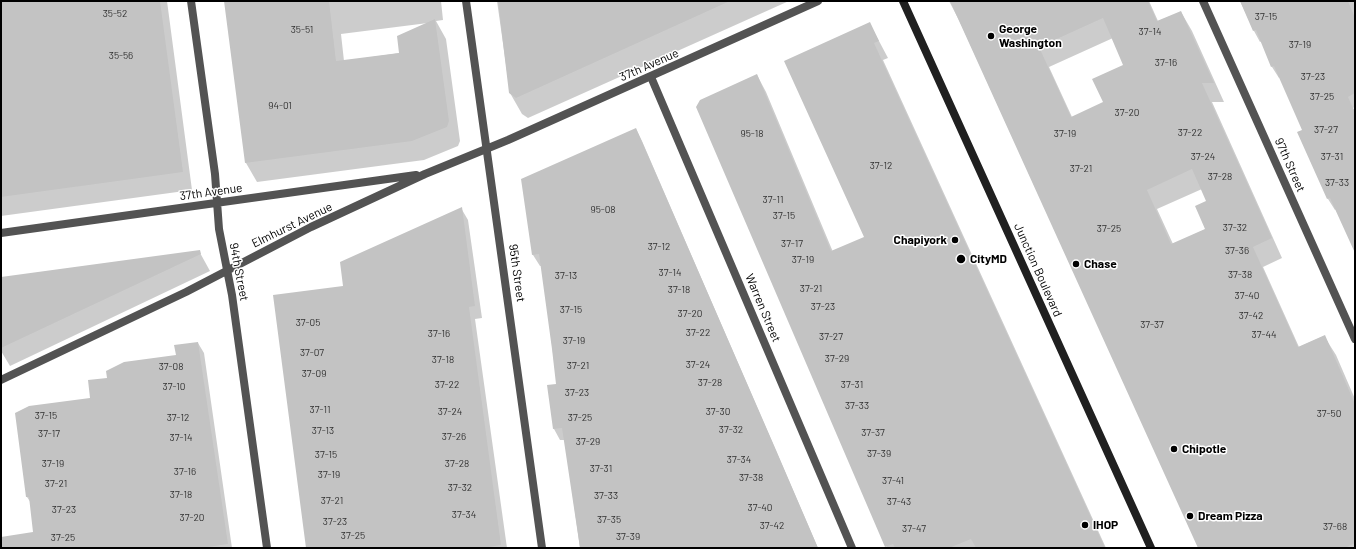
<!DOCTYPE html>
<html>
<head>
<meta charset="utf-8">
<style>
	body { margin:0 }
	#map { position:relative; width:1356px; height:549px; overflow:hidden; background:#fff; font-family:Barlow,sans-serif }
	canvas { display:block }
	.frame { position:absolute; inset:0; border:2px solid #000; pointer-events:none }
</style>
</head>
<body>
<div id="map">
<canvas width="1356" height="549"></canvas>
<div class="frame"></div>
</div>
<script>
const g = document.querySelector('canvas').getContext('2d');
g.lineJoin = 'round';
function paint(path, color) { g.fillStyle = color; g.fill(path, 'evenodd'); }
const toPath = rows => new Path2D(rows.map(r => 'M' + r).join(''));
function strokePath(path, color, width, dash) { g.strokeStyle = color; g.lineWidth = width; g.lineCap = dash ? 'butt' : 'round'; g.setLineDash(dash || []); g.stroke(path); }
function write(font, color, halo, rows, align = 'center') {
  g.font = font + ' Barlow,sans-serif'; g.lineWidth = 3; g.setLineDash([]); g.textBaseline = 'middle'; g.strokeStyle = halo; g.fillStyle = color; for (const [text, x, y, turn = 0] of rows) {
    g.save(); g.translate(x, y); g.rotate((+turn || 0) * Math.PI / 180); g.textAlign = isNaN(turn) ? turn : align; if (halo) g.strokeText(text, 0, 0); g.fillText(text, 0, 0); g.restore();
  }
}
const shadow = toPath([
	[1,1,167,1,192,190,1,216],
	[225,1,441,1,443,20,436,21,446,39,460,141,458,146,424,160,257,182,246,163],
	[428,23,400,53,344,61,341,34],
	[497,1,789,1,528,118,522,114,510,93],
	[949,1,1149,1,1158,21,1181,12,1192,31,1224,102,1212,102,1282,258,1263,267,1299,347,1324,336,1336,355,1355,399,1355,548,1199,548,960,22],
	[1113,38,1124,66,1104,103,1072,117,1049,67],
	[1202,189,1207,201,1206,229,1173,244,1157,209],
	[1240,1,1355,1,1355,45,1337,54,1355,94,1355,107,1353,108,1355,112,1355,251,1336,209,1335,210,1328,199,1298,132,1304,130,1280,77,1279,78,1272,67,1262,41,1260,42,1254,31],
	[870,24,888,58,883,60,1106,548,887,548,697,107,757,75,766,92,833,252,865,238],
	[636,129,642,141,818,548,580,548,565,440,560,440,554,429,557,385,542,266,540,266,533,255,522,180],
	[461,208,468,220,482,318,475,319,507,548,307,548,344,287],
	[199,251,210,271,10,366,1,351,1,278],
	[198,343,204,353,232,548,33,548,34,533,31,503,27,497,91,399,108,379,177,356]
]);
const building = toPath([
	[1,1,160,1,183,172,1,197],
	[224,1,329,1,336,61,399,53,397,36,435,19,449,121,447,127,412,141,245,163],
	[498,1,730,1,516,98,509,93],
	[950,1,1148,1,1157,21,1181,11,1214,83,1202,83,1272,238,1253,247,1298,347,1325,335,1355,404,1355,543,1345,548,1198,548],
	[1103,18,1123,65,1092,79,1103,102,1071,117,1039,47],
	[1192,169,1206,201,1195,206,1205,229,1171,244,1147,190],
	[1240,1,1348,1,1355,18,1355,93,1348,97,1355,112,1355,253,1330,198,1327,199,1297,132,1302,130,1274,66,1271,67,1256,30,1253,31],
	[870,22,879,41,874,43,1105,548,976,548,971,539,949,548,895,548,893,544,885,547,696,107,700,100,757,74,831,251,864,237,784,61],
	[636,128,776,450,818,548,580,548,562,428,553,429,547,385,556,384,552,349,539,254,532,255,521,179],
	[462,207,475,306,469,307,501,545,483,548,306,548,273,295,343,286,340,262],
	[200,250,201,254,1,348,1,277],
	[198,342,228,544,201,548,1,548,1,537,33,532,29,497,26,497,15,413,29,406,90,398,88,380,107,378,106,371,124,362,176,355,174,345]
]);
const minor = toPath([
	[191,1,215,174,219,229,232,295,267,548],
	[466,1,542,548],
	[1203,1,1355,339],
	[651,77,852,548],
	[1,233,416,175],
	[1,380,186,292,311,227,425,174,508,140,818,1]
]);
const secondary = toPath([
	[903,1,1151,548]
]);
const markers = [
	[991,36,4,"#000"],
	[955,240,4,"#000"],
	[961,259,5,"#000"],
	[1076,264,4,"#000"],
	[1174,449,4,"#000"],
	[1190,516,4,"#000"],
	[1085,525,4,"#000"]
];
const numberNames = [
	["35-52",115,14],
	["37-15",1266,17],
	["35-51",302,30],
	["37-14",1150,32],
	["37-19",1300,45],
	["35-56",121,56],
	["37-16",1166,63],
	["37-23",1313,77],
	["37-25",1322,97],
	["94-01",280,106],
	["37-20",1127,113],
	["37-27",1326,130],
	["37-22",1190,133],
	["95-18",752,134],
	["37-19",1065,134],
	["37-24",1203,157],
	["37-31",1332,157],
	["37-12",881,166],
	["37-21",1081,169],
	["37-28",1220,177],
	["37-33",1337,183],
	["37-11",773,200],
	["95-08",603,210],
	["37-15",784,216],
	["37-32",1235,228],
	["37-25",1109,229],
	["37-17",792,244],
	["37-12",659,247],
	["37-36",1237,251],
	["37-19",803,260],
	["37-14",670,273],
	["37-38",1240,275],
	["37-13",566,276],
	["37-21",811,289],
	["37-18",679,290],
	["37-40",1247,296],
	["37-23",823,307],
	["37-15",571,310],
	["37-20",690,314],
	["37-42",1251,316],
	["37-05",308,323],
	["37-37",1152,325],
	["37-22",698,333],
	["37-16",439,334],
	["37-44",1264,335],
	["37-27",831,337],
	["37-19",574,341],
	["37-07",312,353],
	["37-29",837,359],
	["37-18",443,360],
	["37-24",698,365],
	["37-21",578,366],
	["37-08",171,367],
	["37-09",314,374],
	["37-28",710,383],
	["37-22",447,385],
	["37-31",852,385],
	["37-10",174,387],
	["37-23",577,393],
	["37-33",857,406],
	["37-11",320,410],
	["37-24",450,412],
	["37-30",718,412],
	["37-50",1329,414],
	["37-15",46,416],
	["37-12",178,418],
	["37-25",580,418],
	["37-32",731,430],
	["37-13",323,431],
	["37-37",873,433],
	["37-17",49,434],
	["37-26",454,437],
	["37-14",181,438],
	["37-29",588,442],
	["37-39",879,454],
	["37-15",326,455],
	["37-34",739,460],
	["37-19",53,464],
	["37-28",457,464],
	["37-31",601,469],
	["37-16",185,472],
	["37-19",329,475],
	["37-38",751,478],
	["37-41",893,481],
	["37-21",56,484],
	["37-32",460,488],
	["37-18",181,495],
	["37-33",606,496],
	["37-21",332,501],
	["37-43",899,502],
	["37-40",760,508],
	["37-23",64,510],
	["37-34",464,515],
	["37-20",192,518],
	["37-35",609,520],
	["37-23",335,522],
	["37-42",772,526],
	["37-68",1335,527],
	["37-47",914,529],
	["37-25",353,536],
	["37-39",628,537],
	["37-25",63,538]
];
const poiNames = [
	["George",999,29],
	["Washington",999,43],
	["Chapiyork",947,240,"right"],
	["CityMD",970,259],
	["Chase",1084,264],
	["Chipotle",1182,449],
	["Dream Pizza",1198,516],
	["IHOP",1093,525]
];
const streetNames = [
	["37th Avenue",649,65,-24],
	["97th Street",1290,165,66],
	["37th Avenue",211,192,-8],
	["Elmhurst Avenue",292,225,-26],
	["Junction Boulevard",1038,270,66],
	["94th Street",239,272,79],
	["95th Street",517,273,82],
	["Warren Street",763,308,67]
];
paint(shadow, '#0003');
paint(building, '#c3c3c3');
strokePath(minor, '#535353', 8);
strokePath(secondary, '#202020', 8);
for (const [x, y, r, color] of markers) { const dot = new Path2D(); dot.arc(x, y, r, 0, 2 * Math.PI); g.fillStyle = color; g.fill(dot); strokePath(dot, '#fff', 1.5); }
write('10px', '#313131', null, numberNames);
write('bold 12px', '#000', '#fff', poiNames, 'left');
write('12px', '#000', '#fff', streetNames);
</script>
</body>
</html>
